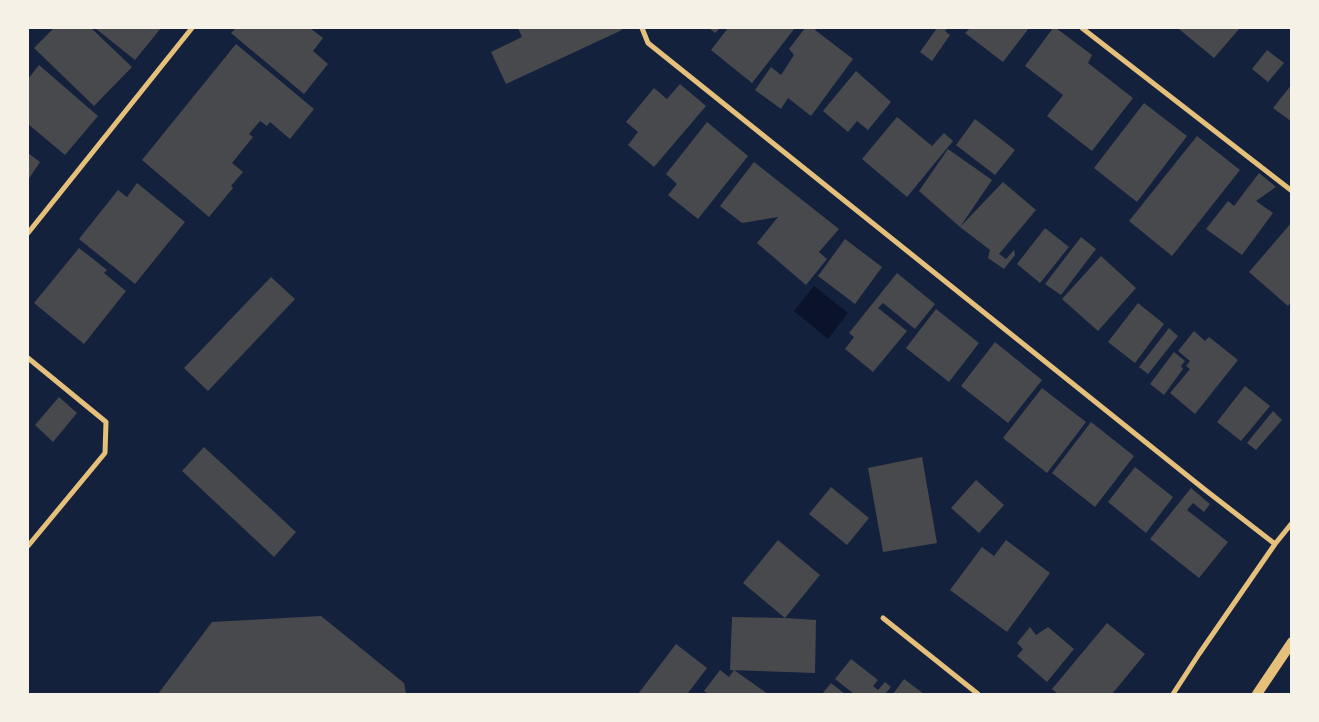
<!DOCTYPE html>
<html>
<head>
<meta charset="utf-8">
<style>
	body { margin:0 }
	#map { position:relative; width:1319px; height:722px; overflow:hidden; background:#14213d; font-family:Cabin,sans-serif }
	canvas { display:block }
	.frame { position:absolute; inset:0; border:29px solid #f6f1e7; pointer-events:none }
</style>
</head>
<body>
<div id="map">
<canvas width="1319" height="722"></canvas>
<div class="frame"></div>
</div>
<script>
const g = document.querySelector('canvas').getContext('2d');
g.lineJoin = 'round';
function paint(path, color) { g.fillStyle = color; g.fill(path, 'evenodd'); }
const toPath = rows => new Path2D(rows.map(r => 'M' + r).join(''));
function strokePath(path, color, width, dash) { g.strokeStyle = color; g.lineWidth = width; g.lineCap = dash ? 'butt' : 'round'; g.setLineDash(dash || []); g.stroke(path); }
const water = toPath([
	[814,286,848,313,828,339,794,311]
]);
const building = toPath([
	[54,28,91,28,132,67,94,106,34,48],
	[95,28,161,28,135,60],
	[236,28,310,28,323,38,313,51,328,64,304,94,231,33],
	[518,28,621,28,622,30,506,84,491,52,522,37],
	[709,28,720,28,715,33],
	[728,28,795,28,752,83,711,50],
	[805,28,817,28,815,30,853,59,811,116,788,98,781,109,755,90,771,67,781,75,794,55,789,49],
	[937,28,948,28,945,31,950,35,932,61,920,52],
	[970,28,1029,28,1003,62,965,33],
	[1053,28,1056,28,1092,55,1088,63,1133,98,1092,151,1047,116,1063,95,1025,66],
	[1180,28,1240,28,1214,58,1179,29],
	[236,44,314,109,290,139,270,122,267,126,260,121,249,134,253,137,232,163,243,172,231,186,233,188,209,217,142,160],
	[1267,50,1284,63,1268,82,1252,69],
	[39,65,98,116,65,155,28,124,28,79],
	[856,71,891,102,868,130,857,121,848,132,823,111],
	[680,84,706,106,654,167,628,145,638,132,626,122,654,88,667,99],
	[1292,84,1292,122,1273,108],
	[1144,103,1187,136,1137,202,1094,168],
	[897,117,932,146,944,133,953,141,907,197,862,159],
	[975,119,1015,150,995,175,956,145],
	[707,122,748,156,698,219,668,195,677,184,666,174],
	[1197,136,1240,170,1172,256,1129,221],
	[948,149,992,180,960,227,919,191],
	[28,153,40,162,28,180],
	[754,162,839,229,819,252,827,259,806,285,757,243,778,217,742,223,720,206],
	[1259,173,1276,187,1256,201,1273,213,1242,255,1206,229,1228,201,1234,206],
	[1003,182,1036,210,999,254,1006,259,1014,250,1015,255,1004,269,988,258,990,250,960,227],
	[137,183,185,222,135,284,79,239,118,190,127,197],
	[1292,222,1290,229,1292,230,1292,301,1288,306,1249,272],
	[1045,228,1069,247,1040,283,1017,264],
	[1081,237,1096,249,1061,295,1045,284],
	[845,239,882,267,855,304,818,276],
	[79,248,107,270,104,273,126,291,84,344,34,303],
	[1101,256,1136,288,1098,331,1062,299],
	[897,273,935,304,915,329,883,303,878,308,907,331,873,372,845,349,854,337,849,333],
	[271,277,295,299,208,391,184,368],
	[1138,303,1164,324,1135,363,1108,342],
	[936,309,979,343,949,382,906,348],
	[1169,328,1178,336,1148,374,1139,367],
	[1194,331,1205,341,1209,337,1238,360,1195,414,1170,393,1190,369,1186,366,1190,361,1178,351],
	[995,342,1042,380,1008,423,961,386],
	[1174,352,1185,361,1181,366,1183,369,1164,395,1150,384],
	[1245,386,1270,406,1241,441,1217,422],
	[1042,388,1086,422,1047,473,1003,438],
	[59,397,77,413,53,442,35,425],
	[1273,411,1282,420,1256,450,1247,443],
	[1091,422,1134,456,1095,507,1052,473],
	[204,447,296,532,274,557,182,471],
	[922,457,937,543,883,552,868,468],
	[1135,467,1173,497,1146,533,1108,502],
	[976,480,1004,505,979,533,951,508],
	[831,487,869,518,847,545,809,514],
	[1191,488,1210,504,1204,512,1193,503,1187,510,1228,542,1199,578,1150,539],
	[778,540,820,575,785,618,816,620,815,673,730,670,732,617,785,618,743,583],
	[1006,540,1050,573,1007,632,950,590,982,547,994,556],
	[321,616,404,683,406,694,158,694,212,622],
	[1107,623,1145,654,1112,694,1058,694,1052,689],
	[1030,627,1036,635,1048,627,1074,649,1047,682,1017,656,1023,649,1017,643],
	[676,644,707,668,688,693,690,694,638,694],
	[851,659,878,680,873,686,878,690,885,682,891,687,885,694,854,694,835,679],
	[720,670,729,677,734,670,768,694,709,694,704,691],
	[904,679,924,694,893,694],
	[831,683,845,694,822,694]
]);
const minor = toPath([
	[642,28,648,43,1204,489,1275,544],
	[1082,28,1292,191],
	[28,233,192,28],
	[28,358,106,422,105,453,28,546],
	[883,618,978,694],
	[1173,694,1199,654,1275,544,1292,523]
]);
const secondary = toPath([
	[1257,694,1292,642]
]);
paint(water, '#0b132b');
paint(building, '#48494c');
strokePath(minor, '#e5c07b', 5);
strokePath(secondary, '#e5c07b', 10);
</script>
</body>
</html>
